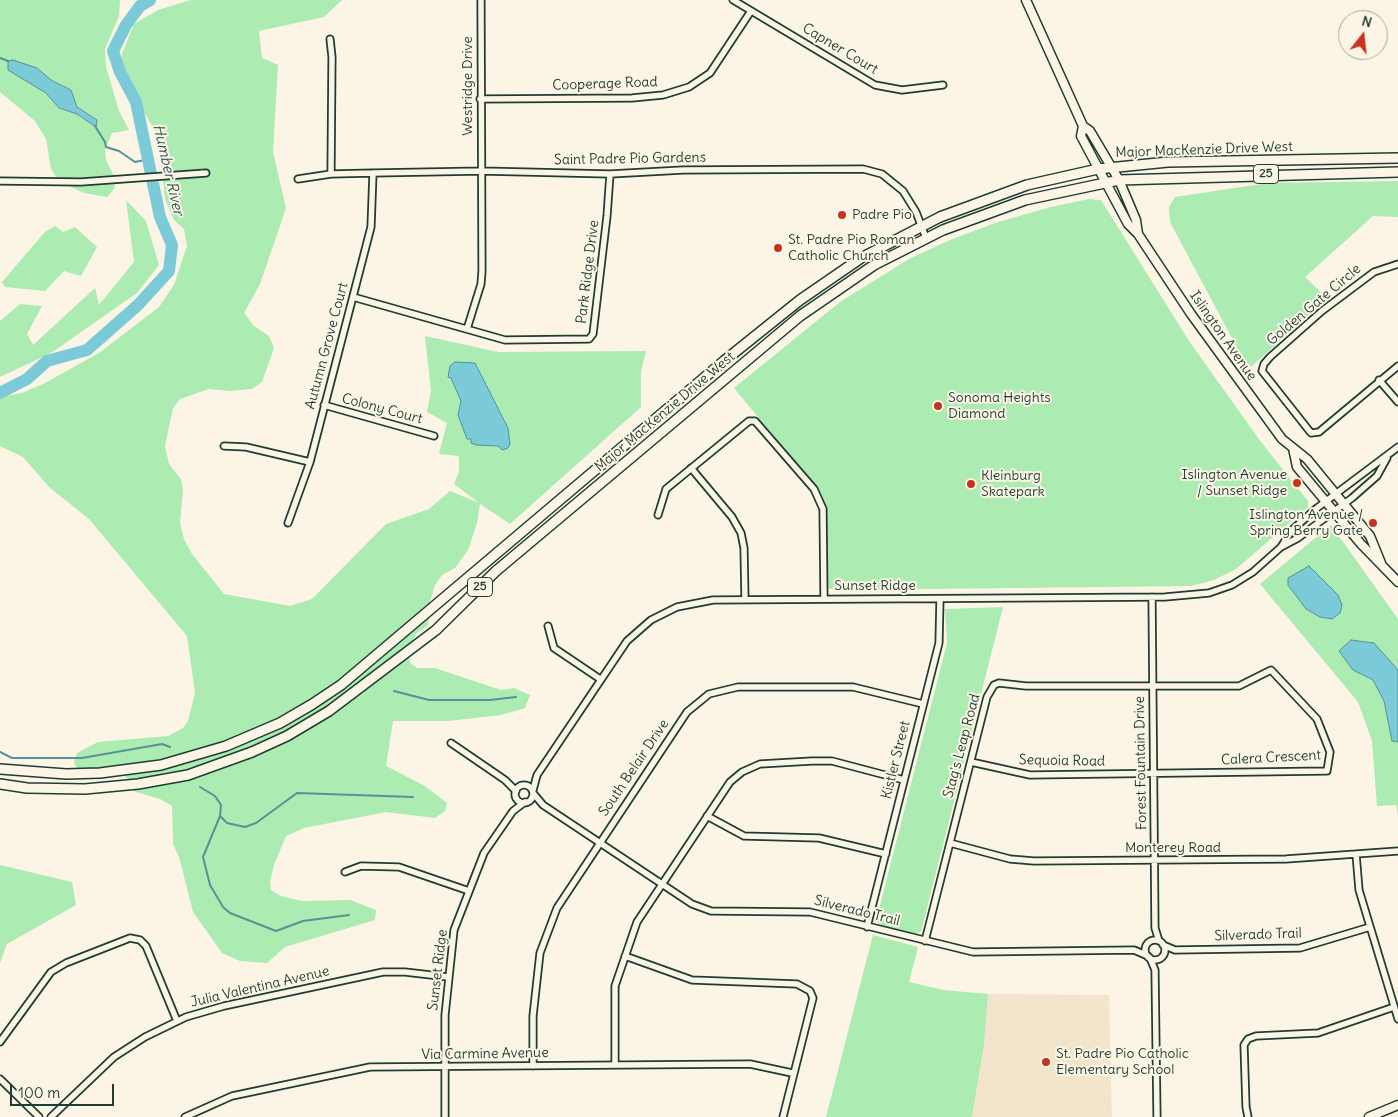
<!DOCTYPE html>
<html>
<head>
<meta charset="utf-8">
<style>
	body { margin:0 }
	#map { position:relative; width:1398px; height:1117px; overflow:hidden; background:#fcf5e5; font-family:Delius,sans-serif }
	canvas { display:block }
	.north { position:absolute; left:1338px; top:10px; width:50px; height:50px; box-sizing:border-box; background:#fcf5e5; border:1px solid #a4ab9e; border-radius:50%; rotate:16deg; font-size:14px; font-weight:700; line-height:20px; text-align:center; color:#1f3d34 }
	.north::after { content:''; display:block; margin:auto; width:18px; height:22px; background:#c8321e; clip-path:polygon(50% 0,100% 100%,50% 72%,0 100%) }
	.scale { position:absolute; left:10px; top:1084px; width:104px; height:22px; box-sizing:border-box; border:2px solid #1f3d34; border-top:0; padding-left:6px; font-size:15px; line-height:18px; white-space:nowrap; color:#1f3d34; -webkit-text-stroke:4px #fcf5e5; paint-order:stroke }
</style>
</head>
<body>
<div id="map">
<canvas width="1398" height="1117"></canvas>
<div class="north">N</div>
<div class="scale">100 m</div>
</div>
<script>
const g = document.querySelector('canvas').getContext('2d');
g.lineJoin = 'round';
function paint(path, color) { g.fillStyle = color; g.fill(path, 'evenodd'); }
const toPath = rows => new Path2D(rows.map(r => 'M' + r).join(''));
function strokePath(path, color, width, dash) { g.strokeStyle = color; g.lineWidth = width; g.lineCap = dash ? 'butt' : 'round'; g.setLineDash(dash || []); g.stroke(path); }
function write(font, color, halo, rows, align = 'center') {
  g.font = font + ' Delius,sans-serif'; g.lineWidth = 4; g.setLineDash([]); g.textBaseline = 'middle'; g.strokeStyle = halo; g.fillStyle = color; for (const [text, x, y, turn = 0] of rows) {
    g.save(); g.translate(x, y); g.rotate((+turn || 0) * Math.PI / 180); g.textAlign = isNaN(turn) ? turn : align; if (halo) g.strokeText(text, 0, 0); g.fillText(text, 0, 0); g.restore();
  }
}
const built = toPath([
	[988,994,1109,995,1112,1117,972,1117,984,1045]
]);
const green = toPath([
	[0,0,120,0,119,16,105,49,106,67,119,111,129,130,112,133,105,149,106,160,116,180,114,189,107,197,84,193,60,182,51,169,46,139,35,121,0,92],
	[37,68,51,80,71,90,77,107,97,120,96,127,77,114,59,108,46,93],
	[191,0,342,0,324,17,259,31,262,58,278,65,273,152,286,208,260,284,244,313,254,326,269,336,274,348,262,382,252,389,230,391,209,389,180,399,173,408,165,446,169,464,181,479,183,490,180,523,184,539,192,554,224,594,290,606,312,599,386,524,429,509,450,491,479,503,454,484,459,472,459,456,439,454,447,423,427,412,431,391,425,336,498,352,646,351,641,371,641,407,510,524,480,504,477,523,468,550,455,568,442,575,435,585,430,602,428,625,417,633,408,648,410,663,417,668,435,668,501,690,514,688,530,695,525,708,501,715,448,721,393,721,386,766,425,786,447,803,445,811,435,818,386,812,304,828,286,836,274,865,270,882,271,890,281,896,302,901,350,900,376,910,375,920,285,947,267,963,240,961,222,953,193,912,179,857,173,844,172,806,160,799,133,791,130,781,122,774,104,768,77,768,74,763,77,753,98,742,168,736,183,728,188,721,195,693,187,636,89,519,49,487,23,457,0,446,0,397,22,393,45,383,99,353,159,307,174,285,187,246,184,229,174,220,165,199,158,135,132,93,122,68,122,54,134,24,158,10],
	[1398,181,1398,217,1373,216,1305,277,1327,298,1251,367,1241,355,1170,222,1169,207,1175,197,1268,183],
	[1089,199,1101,200,1189,341,1261,442,1308,501,1308,507,1236,569,1214,580,1191,586,835,590,828,588,827,521,821,493,734,388,840,302,909,259,950,240,995,223,1051,207],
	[126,200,146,221,159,265,137,293,51,353,0,377,0,321,20,304,42,306,27,334,33,345,95,288,99,305,134,262],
	[55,226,63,232,75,227,97,247,81,276,64,271,45,291,5,287,2,282,45,232],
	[1331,525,1398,619,1398,814,1396,805,1377,806,1372,741,1358,702,1260,584],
	[1003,607,921,932,913,934,882,926,876,921,947,643,945,609],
	[0,865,72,882,76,905,7,944,0,963],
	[873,935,918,947,909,982,943,990,988,994,984,1045,972,1117,826,1117]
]);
const water = toPath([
	[13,60,37,68,51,80,71,90,77,107,97,120,96,127,77,114,59,108,46,93,8,70,8,61,13,60],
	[455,362,475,363,508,428,510,444,508,448,502,450,498,446,476,445,471,443,471,439,467,439,458,415,461,401,451,378,448,377,450,366,455,362],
	[1309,566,1338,595,1342,605,1340,613,1332,619,1320,617,1306,609,1288,585,1288,578,1309,566],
	[1351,640,1374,643,1398,670,1398,742,1392,741,1384,701,1373,680,1353,670,1339,651,1351,640]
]);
const stream = toPath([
	[0,58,8,61],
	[95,126,105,142,106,147,119,151,135,162,150,159],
	[394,691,429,700,490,700,516,697],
	[0,752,12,758,82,758,162,744,170,747],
	[200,787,215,796,221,805,220,816,203,857,210,885,223,907,230,913,276,931,303,921,349,915],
	[220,816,227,823,245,827,256,823,297,793,413,797]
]);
const river = toPath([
	[0,393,27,379,47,361,87,350,138,305,169,271,172,245,160,217,136,102,120,72,113,51,126,25,140,6,150,0]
]);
const street = toPath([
	[733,0,875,85,902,90,943,85],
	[330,39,332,57,331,174],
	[480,99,632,98,663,95,689,87,710,73,751,11],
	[298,179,331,174,373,173,482,171,610,174,683,170,863,169,882,174,903,191,916,212,926,238],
	[0,181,81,182,206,173],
	[1398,264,1374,272,1322,311,1270,357,1264,364,1262,371,1311,433,1319,432,1398,366],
	[353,297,505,340,589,339,593,334,607,216,610,174],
	[467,329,481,284,482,271,481,0],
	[1379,380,1398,402],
	[324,405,434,436],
	[224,446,246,447,310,462],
	[691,468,732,517,741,533,744,548,745,600],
	[658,515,666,489,749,421,755,421,814,489,823,509,824,599],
	[288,523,310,462,371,227,373,173],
	[1281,547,1298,538,1352,498,1377,476,1387,458],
	[1152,597,1155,928,1159,941],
	[548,626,554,648,600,679],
	[451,743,505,780,516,791],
	'515 794a9 9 0 1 1 18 0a9 9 0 1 1-18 0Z',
	[533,790,537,775,627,641,651,620,677,607,713,600,1165,597,1209,593,1232,585,1253,572,1281,547,1292,530,1317,508,1398,447],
	[533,793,543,805,692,904,711,911,810,912,973,952,1134,950,1148,956],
	[707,816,744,836,819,838,886,854],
	[950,843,1010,859,1034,861,1286,859,1398,851],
	[1356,854,1359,890,1398,1019],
	[345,872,361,866,399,867,469,891],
	[867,927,939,643,940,599],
	'1145 950a10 10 0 1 1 20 0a10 10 0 1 1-20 0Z',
	[925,941,987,697,994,685,999,683,1026,686,1239,686,1271,670,1317,719,1330,752,1327,771,1030,775,971,762],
	[1163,945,1175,950,1300,948,1370,927],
	[625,956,692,980,797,984,810,991,813,998,783,1117],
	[1150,958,1155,970,1157,1117],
	[0,1042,51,972,66,963,130,938,140,940,146,946,177,1021],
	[615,1065,615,986,637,922,730,782,742,772,760,764,812,761,832,761,904,780],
	[533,1066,533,1016,540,953,557,908,687,712,709,694,738,687,853,687,923,704],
	[0,1079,39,1117],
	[51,1117,114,1057,145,1037,186,1017,224,1006,383,972,405,972,448,977],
	[185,1117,232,1096,370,1067,750,1064,792,1073],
	[445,1117,445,1015,454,930,484,853,513,811,525,802],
	[1248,1117,1246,1107,1244,1045,1248,1039,1256,1036,1318,1033,1394,1007]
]);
const secondary = toPath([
	[1026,0,1083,126,1090,131,1119,180,1136,220,1138,234],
	[1083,126,1081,136,1128,224,1138,234,1191,314,1282,439,1307,459,1370,536,1381,563],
	[1293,448,1297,467,1361,544,1398,582],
	[1369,1117,1398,1105]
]);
const primary = toPath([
	[0,769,66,774,100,773,161,765,226,746,280,723,311,705,341,685,724,361,800,300,861,258,940,217,1027,185,1098,169,1168,162,1398,158],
	[0,784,27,788,85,789,138,784,188,775,252,752,287,736,329,711,436,630,496,571,800,316,874,265,943,230,1025,200,1119,180,1398,172]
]);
const markers = [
	[842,215,5,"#c8321e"],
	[778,248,5,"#c8321e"],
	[938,406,5,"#c8321e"],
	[1297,483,5,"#c8321e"],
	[971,484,5,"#c8321e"],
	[1373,523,5,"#c8321e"],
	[1046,1062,5,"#c8321e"]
];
const shields = [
	[1266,174,25],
	[480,587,25]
];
const shieldNames = [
	["25",1266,174],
	["25",480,587]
];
const streetNames = [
	["Capner Court",840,49,31],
	["Cooperage Road",605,84,-2],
	["Westridge Drive",468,86,-90],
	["Major MacKenzie Drive West",1204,150,-2],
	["Saint Padre Pio Gardens",630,159,-1],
	["Park Ridge Drive",588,272,-83],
	["Golden Gate Circle",1314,305,-40],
	["Islington Avenue",1223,336,55],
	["Autumn Grove Court",327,346,-75],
	["Colony Court",382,409,15],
	["Major MacKenzie Drive West",665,412,-40],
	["Sunset Ridge",875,586],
	["Stag's Leap Road",962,746,-75],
	["Calera Crescent",1271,758,-3],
	["Kistler Street",896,760,-76],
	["Sequoia Road",1062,761,1],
	["Forest Fountain Drive",1141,763,-91],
	["South Belair Drive",634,768,-56],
	["Monterey Road",1173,848],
	["Silverado Trail",857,911,14],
	["Silverado Trail",1258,935,-2],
	["Sunset Ridge",438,970,-83],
	["Julia Valentina Avenue",260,987,-13],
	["Via Carmine Avenue",485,1054,-1]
];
const poiNames = [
	["Padre Pio",852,215],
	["St. Padre Pio Roman",788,240],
	["Catholic Church",788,256],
	["Sonoma Heights",948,398],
	["Diamond",948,414],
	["Islington Avenue",1287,475,"right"],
	["/ Sunset Ridge",1287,491,"right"],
	["Kleinburg",981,476],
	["Skatepark",981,492],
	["Islington Avenue /",1363,515,"right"],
	["Spring Berry Gate",1363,531,"right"],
	["St. Padre Pio Catholic",1056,1054],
	["Elementary School",1056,1070]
];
const waterNames = [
	["Humber River",168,170,77]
];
paint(built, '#f3e5cc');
paint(green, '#acebb2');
paint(water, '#7bcad7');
strokePath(water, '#569296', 1);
strokePath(stream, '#569296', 2);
strokePath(river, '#7bcad7', 12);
strokePath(street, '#1f3d34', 9);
strokePath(secondary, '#1f3d34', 11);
strokePath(primary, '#1f3d34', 12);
strokePath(street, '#fcf5e5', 5.5);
strokePath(secondary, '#fcf5e5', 8);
strokePath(primary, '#fcf5e5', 9);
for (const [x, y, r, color] of markers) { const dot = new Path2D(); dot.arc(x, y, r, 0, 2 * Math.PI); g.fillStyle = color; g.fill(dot); strokePath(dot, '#fcf5e5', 2); }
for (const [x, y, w] of shields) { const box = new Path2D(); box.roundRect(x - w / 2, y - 9.5, w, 19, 4); g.fillStyle = '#fcf5e5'; g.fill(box); strokePath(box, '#1f3d34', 1); }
write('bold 12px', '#1f3d34', null, shieldNames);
write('14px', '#1f3d34', '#fcf5e5', streetNames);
write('14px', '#1f3d34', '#fcf5e5', poiNames, 'left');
write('italic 15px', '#315955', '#fcf5e5', waterNames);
</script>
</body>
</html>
